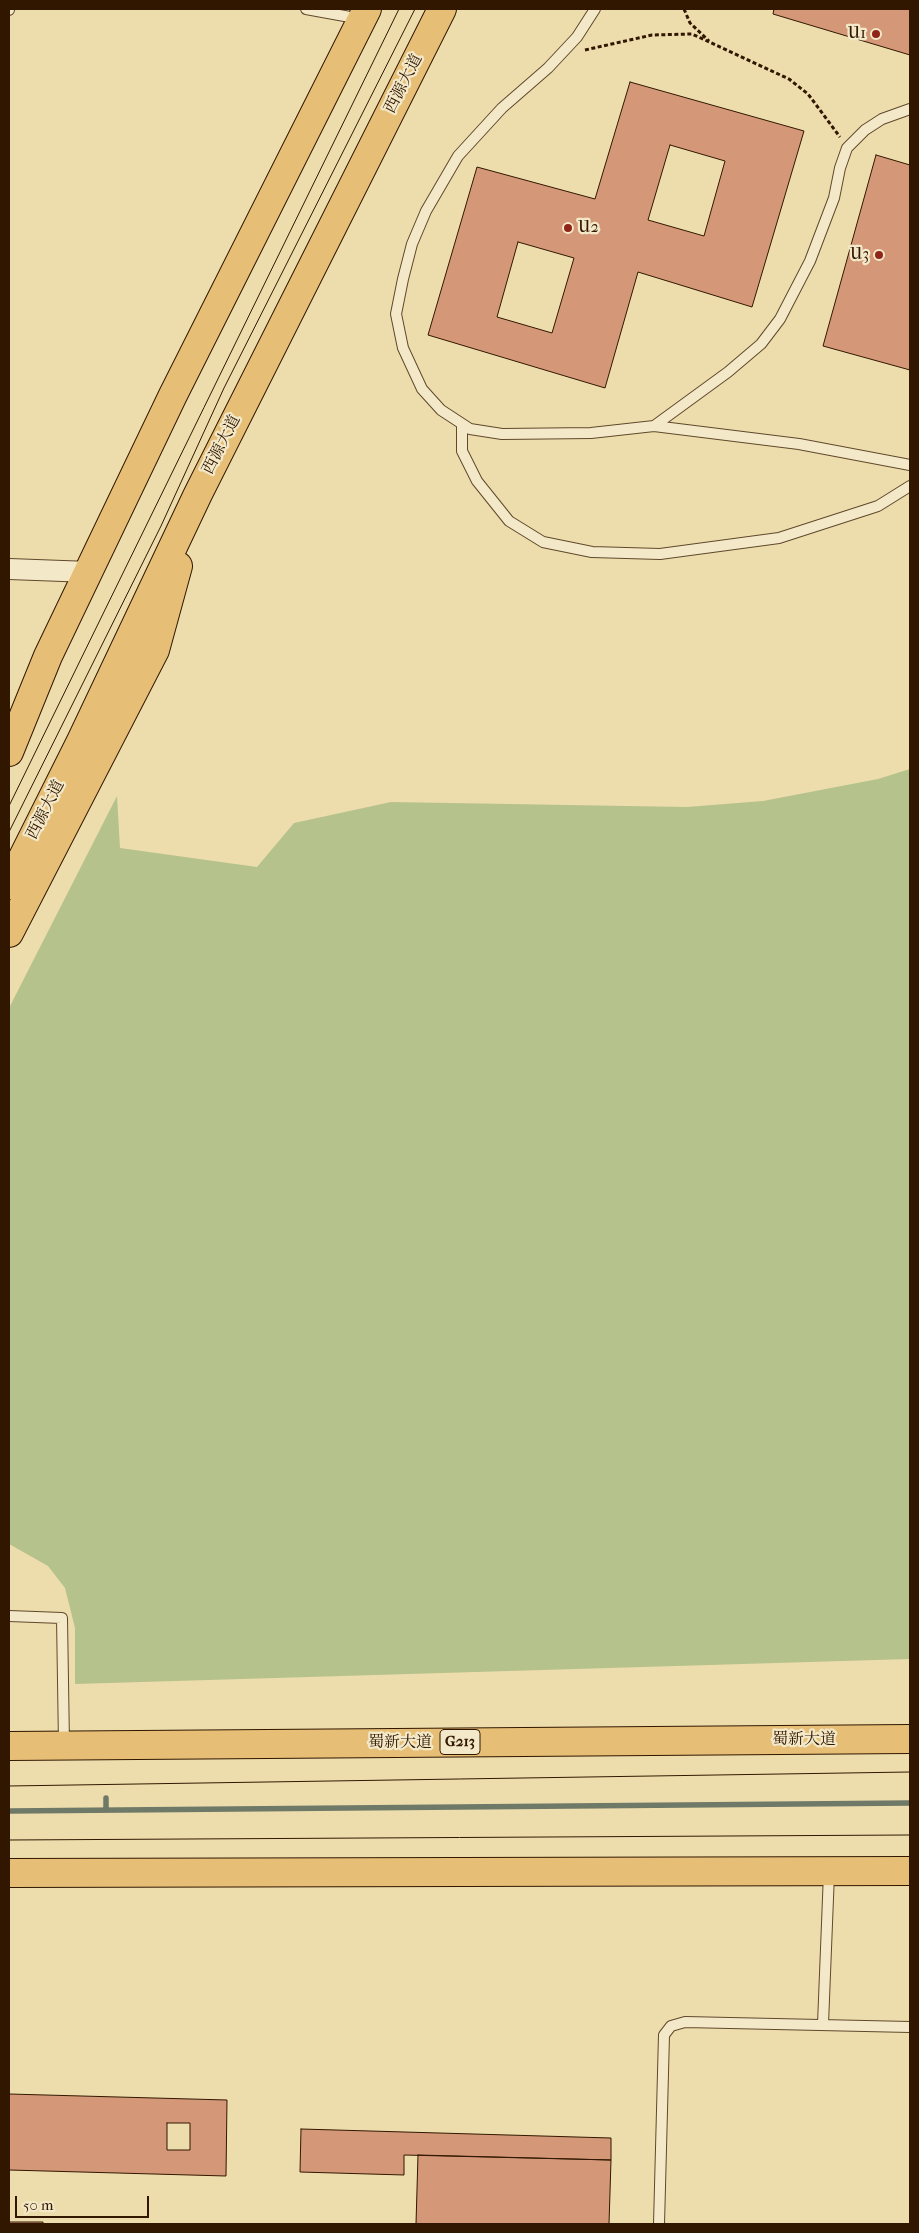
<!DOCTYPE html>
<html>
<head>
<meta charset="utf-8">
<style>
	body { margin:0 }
	#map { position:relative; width:919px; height:2233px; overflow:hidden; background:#edddac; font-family:"IM FELL French Canon",serif }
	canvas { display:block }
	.frame { position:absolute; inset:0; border:10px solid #311700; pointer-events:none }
	.scale { position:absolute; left:15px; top:2196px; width:134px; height:22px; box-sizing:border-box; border:2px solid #311700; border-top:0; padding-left:6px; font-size:15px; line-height:18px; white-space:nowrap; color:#311700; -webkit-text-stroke:4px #f3e9c9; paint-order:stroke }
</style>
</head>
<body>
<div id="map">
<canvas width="919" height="2233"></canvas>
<div class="frame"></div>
<div class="scale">50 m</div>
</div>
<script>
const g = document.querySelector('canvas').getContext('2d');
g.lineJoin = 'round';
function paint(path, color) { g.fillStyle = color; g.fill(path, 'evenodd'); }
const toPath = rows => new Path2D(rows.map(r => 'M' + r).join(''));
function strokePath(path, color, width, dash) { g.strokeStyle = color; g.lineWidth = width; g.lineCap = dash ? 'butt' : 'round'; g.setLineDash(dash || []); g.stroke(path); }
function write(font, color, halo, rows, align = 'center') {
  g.font = font + ' "IM FELL French Canon","Noto Serif SC",serif'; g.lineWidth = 4.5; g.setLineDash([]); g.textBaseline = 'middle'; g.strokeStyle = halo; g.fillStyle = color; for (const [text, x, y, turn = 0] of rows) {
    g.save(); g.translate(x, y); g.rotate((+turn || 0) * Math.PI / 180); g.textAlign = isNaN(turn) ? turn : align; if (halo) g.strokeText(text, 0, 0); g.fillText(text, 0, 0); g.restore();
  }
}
const green = toPath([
	[910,769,910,1659,75,1684,75,1628,65,1588,48,1566,9,1544,9,1008,117,796,120,848,257,867,294,823,391,802,687,807,763,801,878,779]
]);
const stream = toPath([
	[106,1810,106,1798],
	[9,1811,910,1803]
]);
const building = toPath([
	[774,9,910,9,910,55,773,14,774,9],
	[630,82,804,131,752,307,638,272,605,388,428,335,477,167,595,199,630,82],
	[670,145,725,161,704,236,648,220,670,145],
	[518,242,574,258,552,333,497,317,518,242],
	[876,155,910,165,910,370,823,346,876,155],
	[9,2094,227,2100,226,2176,9,2170,9,2094],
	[167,2123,190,2123,190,2150,167,2150,167,2123],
	[301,2129,611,2138,611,2160,404,2155,404,2175,300,2172,301,2129],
	[418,2155,611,2160,609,2224,416,2224,418,2155],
	[9,2222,43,2222,43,2224,9,2224,9,2222]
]);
const path = toPath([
	[684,9,690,23,709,41],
	[585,50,652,35,692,34,789,79,808,94,840,137]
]);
const lane = toPath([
	[306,9,361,19],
	[595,9,577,37,548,68,502,108,458,156,426,211,412,244,403,279,396,314,403,348,422,389,441,410,470,429,502,434,591,433,654,426,799,444,910,465],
	[9,10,9,9],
	[462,424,462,451,477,481,509,521,543,542,592,552,660,554,779,538,878,506,910,486],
	[654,426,728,372,761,344,780,319,810,261,834,198,840,168,847,148,865,130,882,119,910,109],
	[9,1616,62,1618,64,1744],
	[823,2024,829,1873],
	[659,2224,664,2035,671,2026,685,2022,910,2027]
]);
const street = toPath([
	[9,569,90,572]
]);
const primary = toPath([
	[9,752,48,656,173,395,367,9],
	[9,885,81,741,198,494,442,9],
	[9,933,155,650,178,566]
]);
const highway = toPath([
	[9,1746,910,1739],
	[9,1873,910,1871]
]);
const tram = toPath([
	[9,806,399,9],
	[9,832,161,526,224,388,415,9],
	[9,1786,910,1772],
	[9,1840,910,1835]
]);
const markers = [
	[876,34,5,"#8f2418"],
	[568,228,5,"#8f2418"],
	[879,255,5,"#8f2418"]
];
const shields = [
	[460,1742,40]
];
const shieldNames = [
	["G213",460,1742]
];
const poiNames = [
	["U1",866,34],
	["U2",578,228,"left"],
	["U3",869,255]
];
const streetNames = [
	["西源大道",404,84,-63],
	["西源大道",222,445,-63],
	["西源大道",46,810,-63],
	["蜀新大道",804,1740],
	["蜀新大道",400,1743]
];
paint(green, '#b6c28b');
strokePath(stream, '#6f7968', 5.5);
paint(building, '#d49777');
strokePath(building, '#311700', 1);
strokePath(lane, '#60482b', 12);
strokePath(street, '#60482b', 22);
strokePath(primary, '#311700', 30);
strokePath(highway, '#311700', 30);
strokePath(path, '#311700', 3, [4, 2.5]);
strokePath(lane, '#f3e9c9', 10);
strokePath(street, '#f3e9c9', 20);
strokePath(primary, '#e6be76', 28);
strokePath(highway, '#e6be76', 28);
strokePath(tram, '#311700', 1);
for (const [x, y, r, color] of markers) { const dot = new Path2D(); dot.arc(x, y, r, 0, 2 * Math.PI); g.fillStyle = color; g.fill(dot); strokePath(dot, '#f3e9c9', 2); }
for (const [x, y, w] of shields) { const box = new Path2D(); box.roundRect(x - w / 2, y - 12.5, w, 25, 4); g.fillStyle = '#f3e9c9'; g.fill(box); strokePath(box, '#311700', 1); }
write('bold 15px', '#311700', null, shieldNames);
write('16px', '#311700', '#f3e9c9', poiNames, 'right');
write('16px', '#311700', '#f3e9c9', streetNames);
</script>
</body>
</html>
